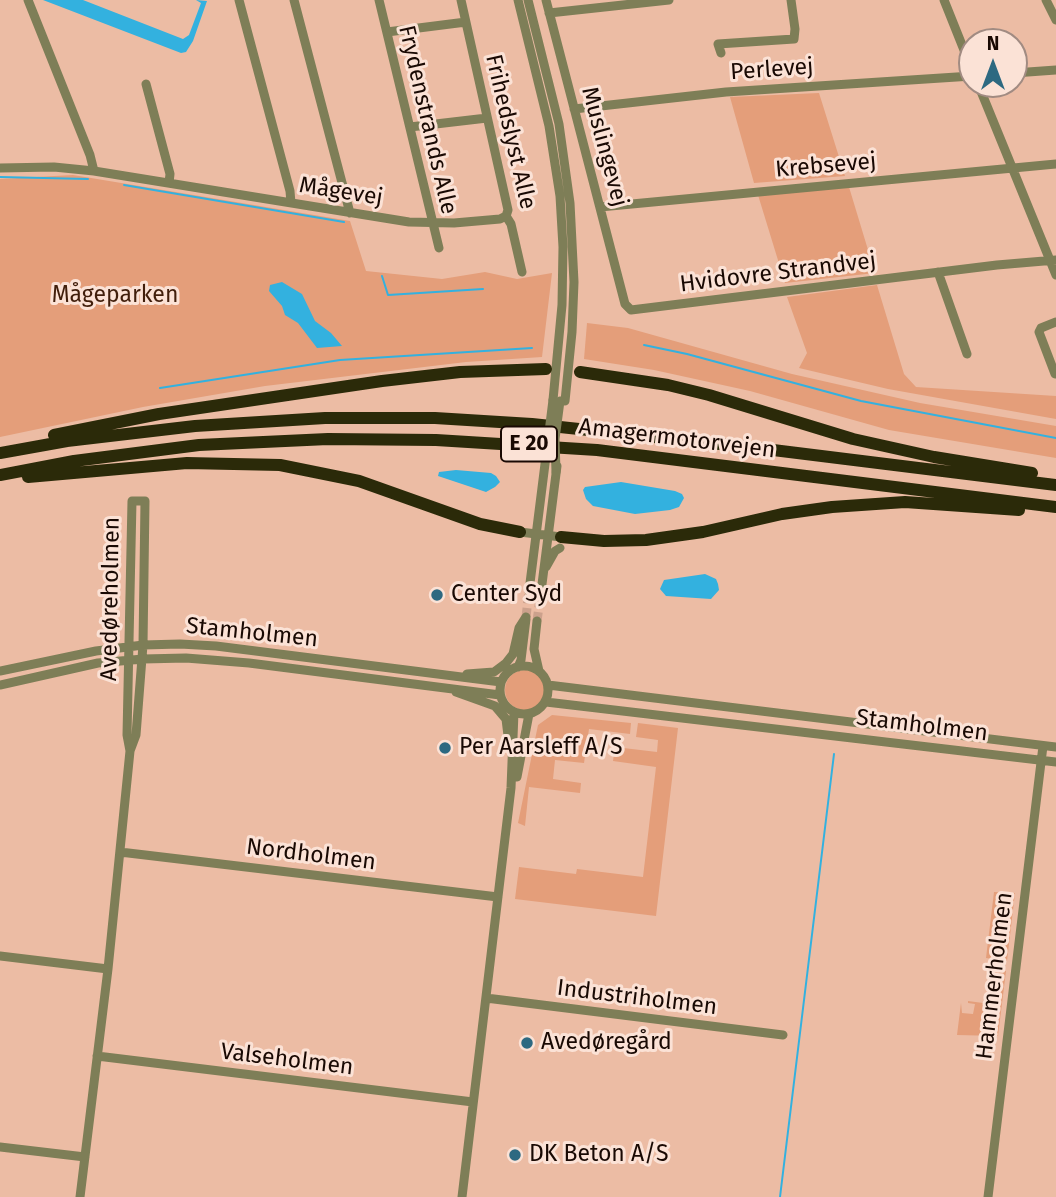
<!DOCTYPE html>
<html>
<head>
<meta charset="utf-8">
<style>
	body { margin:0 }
	#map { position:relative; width:1056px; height:1197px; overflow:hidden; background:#ecbca4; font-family:"Fira Sans",sans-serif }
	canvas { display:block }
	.north { position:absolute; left:958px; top:28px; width:70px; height:70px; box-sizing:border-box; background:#fbe2d6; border:2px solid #a18b82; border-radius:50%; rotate:0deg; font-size:19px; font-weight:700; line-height:28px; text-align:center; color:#190903 }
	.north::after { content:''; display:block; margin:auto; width:24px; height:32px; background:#2d6981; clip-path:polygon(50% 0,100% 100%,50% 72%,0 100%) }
</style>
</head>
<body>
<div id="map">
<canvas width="1056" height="1197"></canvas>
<div class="north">N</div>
</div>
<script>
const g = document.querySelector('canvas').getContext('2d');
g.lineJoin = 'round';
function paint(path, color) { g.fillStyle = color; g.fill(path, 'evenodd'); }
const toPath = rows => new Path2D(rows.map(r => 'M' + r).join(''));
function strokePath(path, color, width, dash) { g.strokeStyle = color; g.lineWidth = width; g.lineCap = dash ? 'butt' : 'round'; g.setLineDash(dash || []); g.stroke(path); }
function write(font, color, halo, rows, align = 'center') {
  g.font = font + ' "Fira Sans",sans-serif'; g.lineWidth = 6; g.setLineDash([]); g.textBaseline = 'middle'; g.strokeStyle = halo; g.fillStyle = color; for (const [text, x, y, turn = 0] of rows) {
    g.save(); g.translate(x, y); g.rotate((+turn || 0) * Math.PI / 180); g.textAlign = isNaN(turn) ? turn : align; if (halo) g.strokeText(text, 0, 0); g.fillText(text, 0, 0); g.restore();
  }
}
const green = toPath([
	[819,93,845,176,754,183,730,97],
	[73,175,350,221,366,271,442,279,485,272,517,279,552,273,542,357,466,362,265,386,143,407,0,437,0,179],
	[849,187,875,273,785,283,758,195],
	[877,285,904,374,916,387,1056,396,1056,419,888,389,799,368,807,353,787,297],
	[587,323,628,328,792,374,920,403,1056,426,1056,458,889,430,750,391,654,370,584,359],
	'505 690a20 20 0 1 1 40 0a20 20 0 1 1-40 0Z',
	[552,715,631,723,630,734,589,729,584,763,555,760,553,779,581,783,580,793,529,787,525,826,518,823,538,725],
	[638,723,678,728,656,916,515,899,519,867,576,874,577,869,643,877,656,767,613,761,615,747,657,752,658,740,636,737],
	[994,892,1015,893,1007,961,986,958],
	[1000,970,1006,971,998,1036,957,1035,961,1003,962,1013,973,1014,975,1004,968,1003,968,1001,998,1005,1002,975,998,974]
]);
const water = toPath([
	[43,0,83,0,183,39,189,35,201,3,196,0,207,1,193,41,186,52,181,53],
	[282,282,302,294,315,321,331,333,342,346,317,348,298,323,285,315,282,306,269,291,270,285],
	[456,470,491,473,496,476,500,482,495,487,486,492,438,476,439,472],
	[621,482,675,491,682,494,684,498,679,507,670,510,635,514,593,506,586,499,583,490,585,487],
	[705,574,716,579,718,584,719,590,711,599,666,596,660,589,664,580]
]);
const stream = toPath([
	[0,177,88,179],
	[124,185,344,222],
	[382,276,388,295,483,289],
	[644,345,687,354,861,401,1056,438],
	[160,388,340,360,532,348],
	[780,1197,834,754]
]);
const minorTunnel = toPath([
	[526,617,529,591],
	[537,621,541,592]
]);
const minor = toPath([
	[28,0,90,155,94,171],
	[239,0,290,191,291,203],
	[294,0,350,213],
	[379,0,439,248],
	[461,0,508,210,506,216,511,224,522,272],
	[518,0,549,126,560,196,563,247,562,305,553,400],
	[528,0,559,124,570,203,574,282,572,332,565,401],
	[546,0,625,304,631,310,997,265,1056,260],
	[944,0,972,70],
	[1046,0,1056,20],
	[549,13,669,0],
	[387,32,466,22],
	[721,53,718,44,794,39,795,29,791,0],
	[1014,73,1056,70],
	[146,84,170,174,169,183],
	[978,84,1056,275],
	[574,109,726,92,972,76],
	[410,127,487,118],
	[0,168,54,167,94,171,409,222,454,223,500,219,506,216],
	[600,207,1056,164],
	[938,272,967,354],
	[1055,374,1039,332,1041,328,1056,322],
	[520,532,561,537],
	[546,567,555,551,560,548],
	[529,591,546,456],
	[541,592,557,466],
	[537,621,534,649,539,671],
	'500 690a24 24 0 1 1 48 0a24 24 0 1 1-48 0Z',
	[518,667,521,660,526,619],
	[0,671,96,651,143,645,180,644,216,646,501,682],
	[467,674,494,672,506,663,513,654,519,628,526,617],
	[0,685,98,663,143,659,186,658,249,663,500,695],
	[548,685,1056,747],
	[456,692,495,706,506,719,509,744],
	[546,702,1056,762],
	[517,777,529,714],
	[120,852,498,897],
	[0,956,108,969],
	[486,998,783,1035],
	[97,1056,473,1102],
	[0,1147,85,1157],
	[80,1197,108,969,130,751,136,735,143,645,145,501,132,501,127,735,130,751],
	[462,1197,511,788,514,712],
	[988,1197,1043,746]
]);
const highway = toPath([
	[580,372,668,385,709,395,853,439,934,457,1032,473],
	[54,435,159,414,382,381,460,372,546,369],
	[0,453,67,441,195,426,325,418,435,418,532,424,757,448,1056,485],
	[0,475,74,461,199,445,328,439,436,440,597,450,1056,507],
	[28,477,187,463,280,465,359,481,480,524,520,532],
	[561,537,604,541,646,540,703,532,782,514,832,507,905,502,1019,510]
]);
const minorBridge = toPath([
	[546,456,553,400],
	[556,472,555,439,560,401]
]);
const markers = [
	[437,595,7,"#2d6981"],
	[445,748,7,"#2d6981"],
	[527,1043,7,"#2d6981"],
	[515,1155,7,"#2d6981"]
];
const shields = [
	[529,444,56]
];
const shieldNames = [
	["E 20",529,444]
];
const streetNames = [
	["Perlevej",772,70,-4],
	["Frydenstrands Alle",427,120,77],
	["Frihedslyst Alle",510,132,77],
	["Muslingevej",604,147,75],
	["Krebsevej",826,166,-5],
	["Mågevej",341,192,9],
	["Hvidovre Strandvej",778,273,-7],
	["Amagermotorvejen",677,439,7],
	["Avedøreholmen",111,599,-89],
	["Stamholmen",252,633,6],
	["Stamholmen",922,726,7],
	["Nordholmen",311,855,7],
	["Hammerholmen",995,976,-83],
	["Industriholmen",637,998,7],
	["Valseholmen",287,1060,7]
];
const parkNames = [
	["Mågeparken",115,296]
];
const poiNames = [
	["Center Syd",451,595],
	["Per Aarsleff A/S",459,748],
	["Avedøregård",541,1043],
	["DK Beton A/S",529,1155]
];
paint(green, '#e49e7a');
paint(water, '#33b1df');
strokePath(stream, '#33b1df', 2);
strokePath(minorTunnel, '#cca18c', 9, [9, 4.5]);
strokePath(minor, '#7e7e57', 9);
strokePath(highway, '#2b2a09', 12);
strokePath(minorBridge, '#7e7e57', 9);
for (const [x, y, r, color] of markers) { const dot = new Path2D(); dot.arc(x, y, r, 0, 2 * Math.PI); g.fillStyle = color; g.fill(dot); strokePath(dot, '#fbe2d6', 2.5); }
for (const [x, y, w] of shields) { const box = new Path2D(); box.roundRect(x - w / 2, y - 17.5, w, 35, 5); g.fillStyle = '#fbe2d6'; g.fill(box); strokePath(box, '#190903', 2); }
write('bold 21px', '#190903', null, shieldNames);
write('23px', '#190903', '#fbe2d6', streetNames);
write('23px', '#411e0b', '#fbe2d6', parkNames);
write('23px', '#190903', '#fbe2d6', poiNames, 'left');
</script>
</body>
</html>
